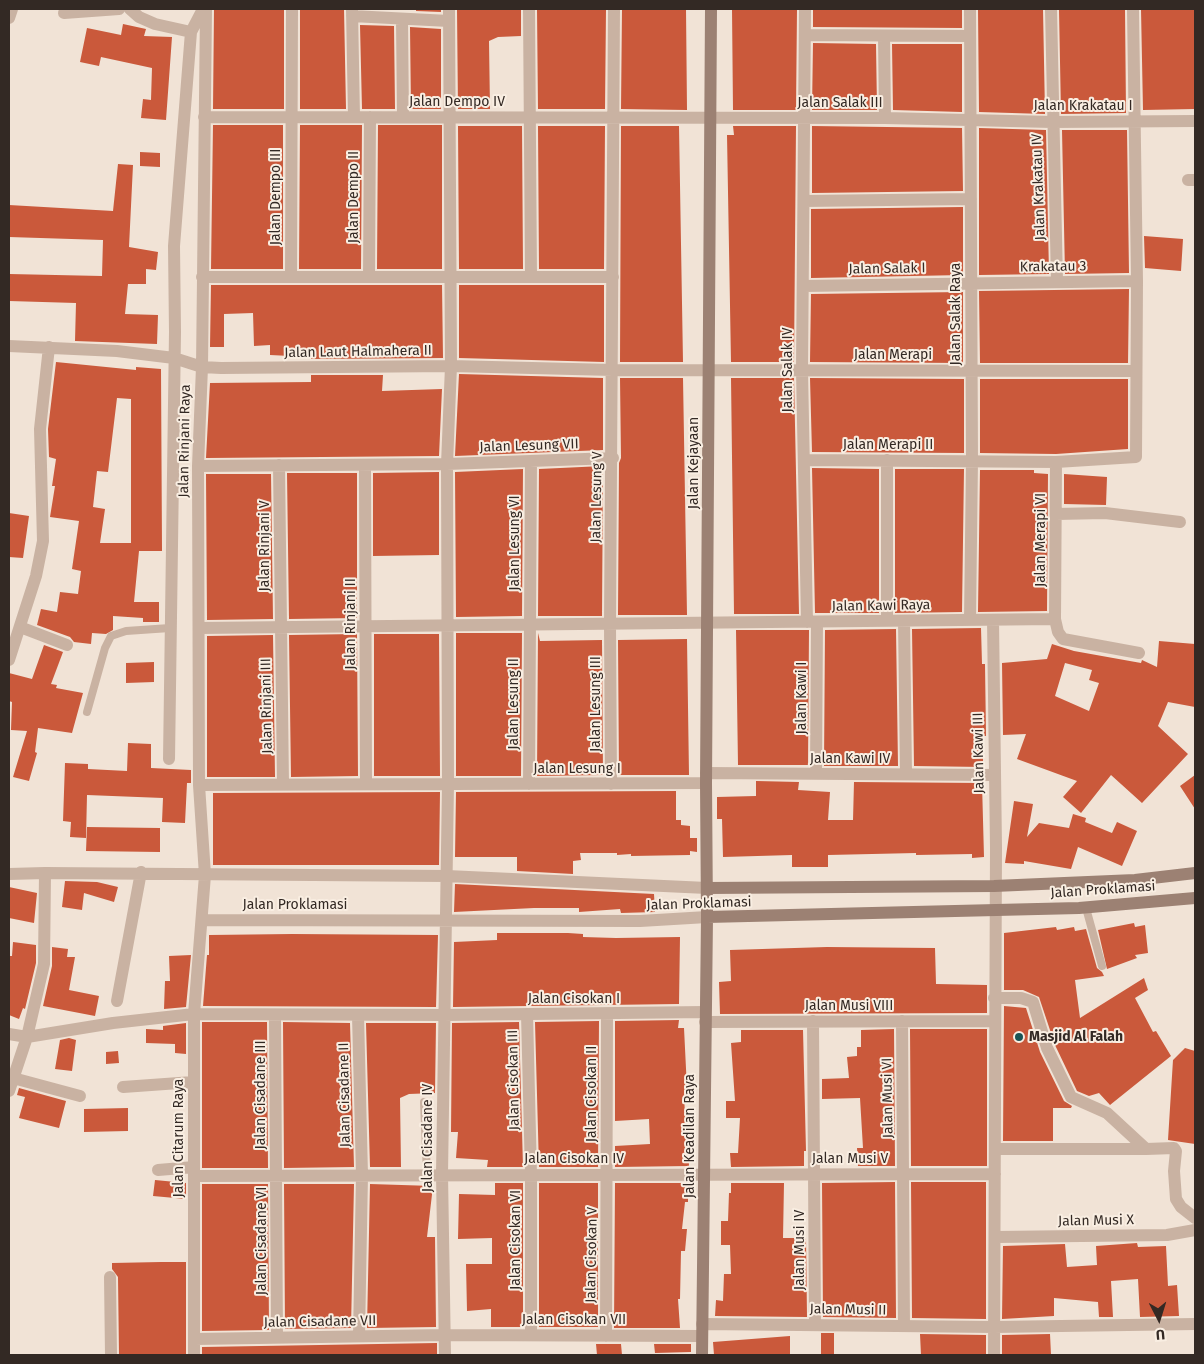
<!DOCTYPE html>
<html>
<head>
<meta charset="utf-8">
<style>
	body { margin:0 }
	#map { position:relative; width:1204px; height:1364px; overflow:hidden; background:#f1e3d6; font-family:"Fira Sans",sans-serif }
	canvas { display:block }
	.frame { position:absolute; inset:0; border:10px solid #332924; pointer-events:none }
	.north { position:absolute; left:1134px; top:1294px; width:50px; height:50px; -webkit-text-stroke:4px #f9eee2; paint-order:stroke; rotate:175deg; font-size:14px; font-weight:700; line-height:20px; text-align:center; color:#332924 }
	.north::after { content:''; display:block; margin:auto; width:18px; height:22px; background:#332924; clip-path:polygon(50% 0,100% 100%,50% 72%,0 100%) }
</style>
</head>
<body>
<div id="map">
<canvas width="1204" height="1364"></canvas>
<div class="frame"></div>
<div class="north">U</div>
</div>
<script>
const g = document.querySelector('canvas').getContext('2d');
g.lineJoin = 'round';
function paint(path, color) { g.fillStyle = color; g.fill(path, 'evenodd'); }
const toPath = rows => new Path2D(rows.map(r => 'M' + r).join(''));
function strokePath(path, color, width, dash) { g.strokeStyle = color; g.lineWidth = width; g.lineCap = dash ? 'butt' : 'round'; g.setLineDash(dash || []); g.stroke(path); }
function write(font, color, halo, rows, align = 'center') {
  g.font = font + ' "Fira Sans",sans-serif'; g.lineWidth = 4; g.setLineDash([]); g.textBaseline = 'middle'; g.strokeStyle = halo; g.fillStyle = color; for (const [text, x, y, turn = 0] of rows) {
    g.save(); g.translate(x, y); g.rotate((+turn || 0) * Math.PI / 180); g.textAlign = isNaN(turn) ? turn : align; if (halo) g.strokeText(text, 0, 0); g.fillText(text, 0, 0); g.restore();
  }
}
const building = toPath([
	[214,9,284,9,284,109,213,109],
	[300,9,344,9,346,109,300,109],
	[416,9,441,9,441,12,416,11],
	[457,9,521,9,521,36,498,37,489,41,490,109,458,109],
	[537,9,606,9,605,109,538,109],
	[622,9,686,9,687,110,621,109],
	[732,9,797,9,796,110,733,110],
	[813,9,962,9,962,28,813,27],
	[978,9,1043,9,1045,114,979,112],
	[1059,9,1125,9,1126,113,1061,114],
	[1141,9,1195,9,1195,109,1143,110],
	[123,24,146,29,144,36,172,37,166,120,141,118,143,99,151,100,152,68,101,57,99,66,80,62,87,28,121,35],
	[360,25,394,26,395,109,362,109],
	[410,27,441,29,441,109,411,109],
	[813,43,876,44,877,110,812,110],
	[892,44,962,44,962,112,893,110],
	[213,125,283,125,283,269,211,269],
	[300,125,362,125,361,269,299,269],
	[378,125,442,125,442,269,377,269],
	[458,126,522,126,523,269,459,269],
	[538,126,605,126,604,269,539,269],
	[621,126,679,126,683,362,620,362],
	[733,126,796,126,794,362,731,362,727,135,734,135],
	[812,126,962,128,963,191,812,193],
	[979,128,1046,130,1049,274,979,275],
	[1062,130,1127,130,1129,273,1065,274],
	[140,152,160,153,160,167,140,166],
	[118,164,133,165,129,247,158,252,156,270,146,269,146,284,128,284,125,314,158,315,157,344,75,341,76,303,9,301,9,274,102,276,103,240,9,237,9,205,113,211],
	[963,207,963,275,811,278,811,209],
	[1144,236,1183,239,1181,271,1145,268],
	[211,285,442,285,443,358,311,359,311,357,270,355,270,345,254,346,253,313,224,314,224,347,210,347],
	[459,285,604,285,604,362,459,358],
	[1129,289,1128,363,980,363,979,291],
	[963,292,963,363,810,362,811,294],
	[56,362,136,370,136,367,161,369,162,551,139,551,134,602,159,602,159,622,143,622,143,618,113,616,113,630,106,634,92,633,91,644,74,642,70,637,37,625,41,609,57,612,60,592,78,594,81,571,72,569,79,521,50,517,55,486,52,486,56,459,49,457,48,429],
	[117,398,131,399,131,543,100,543,105,509,93,507,97,471,108,472],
	[459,374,603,378,603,450,455,456],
	[311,375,383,375,382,391,442,389,439,456,206,458,210,383,311,382],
	[620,378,683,378,687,615,618,615,619,463,621,458],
	[731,378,794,378,799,614,734,614],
	[810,378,964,379,964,453,812,452],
	[980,379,1128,379,1128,449,1056,454,980,453],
	[603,466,602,616,538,616,539,469],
	[812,468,879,469,879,613,815,613],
	[523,469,522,616,456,617,455,472],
	[895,469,964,469,962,612,895,613],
	[980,470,1034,470,1034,473,1048,474,1047,611,978,612],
	[439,472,439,555,373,556,373,473],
	[287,473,357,473,357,618,289,619],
	[206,474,271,474,273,619,207,620],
	[1064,474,1107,477,1106,505,1064,504],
	[9,513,29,516,23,558,9,557],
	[981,628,982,664,985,664,986,736,983,736,983,767,914,766,912,629],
	[896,629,898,766,824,766,825,630],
	[736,630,809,630,808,765,738,765],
	[456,633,522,633,521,776,456,776],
	[538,633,540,641,602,640,603,775,537,776],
	[357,634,358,776,291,777,289,635],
	[374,634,439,634,440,776,374,776],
	[273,635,275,777,207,777,207,636],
	[687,639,689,775,619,775,618,640],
	[1159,641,1195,644,1195,707,1168,702,1158,726,1188,754,1142,803,1111,775,1081,813,1063,797,1077,781,1017,759,1026,734,1003,735,1002,663,1047,659,1052,644,1074,651,1141,663,1142,660,1157,667],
	[1065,663,1092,670,1089,680,1099,683,1089,711,1055,696],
	[44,645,63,652,51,684,57,685,56,688,83,693,72,733,38,728,35,752,37,753,29,781,13,777,27,731,11,730,12,702,9,701,9,673,32,679],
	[154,662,154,682,126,683,126,663],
	[128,743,151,744,151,768,191,770,191,783,187,783,185,823,162,822,163,798,87,795,86,838,70,837,71,822,63,821,65,763,88,764,88,769,127,771],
	[1195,775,1195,809,1180,786],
	[756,781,799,782,798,790,830,792,828,820,853,820,854,782,982,783,984,857,972,858,972,854,916,855,916,853,828,855,828,867,792,867,792,855,723,857,722,819,717,819,717,797,756,796],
	[676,791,676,820,681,820,681,825,690,826,690,838,697,838,697,852,690,851,690,855,631,856,631,854,617,855,617,853,580,853,581,860,573,861,573,874,517,871,517,857,455,857,456,792],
	[440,792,439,865,213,865,213,793],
	[1014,801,1033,804,1027,837,1039,823,1069,828,1073,814,1086,818,1085,822,1112,833,1117,822,1137,831,1122,866,1078,847,1071,869,1024,861,1024,864,1005,863],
	[87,827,160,828,160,852,86,851],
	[65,881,97,882,118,887,114,902,84,893,82,910,62,907],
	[455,884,654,894,655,912,621,913,620,909,579,912,579,908,534,908,454,912],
	[9,887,37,893,34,923,9,918],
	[1134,923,1135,927,1145,925,1148,953,1135,955,1137,958,1107,969,1098,930],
	[1056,927,1057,930,1074,927,1075,931,1086,929,1097,968,1102,972,1104,976,1075,980,1080,1018,1144,978,1148,990,1135,998,1153,1032,1156,1031,1171,1056,1110,1105,1099,1093,1089,1096,1077,1091,1055,1045,1039,997,1023,990,1004,990,1004,933],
	[497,933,568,933,583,934,583,937,616,938,680,937,679,1004,453,1007,454,942,497,940],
	[292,934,438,935,436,1007,203,1006,207,955,209,955,209,935],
	[13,942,36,945,36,963,25,1009,23,1008,19,1019,9,1015,9,956,12,956],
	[52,947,68,949,67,957,75,957,69,990,99,996,95,1016,43,1006,52,966],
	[827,947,935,948,936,984,987,985,987,1013,720,1014,719,982,731,981,730,950],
	[191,955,186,1007,164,1009,165,981,170,981,169,956],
	[1004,1006,1026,1008,1040,1052,1064,1101,1072,1106,1071,1108,1053,1108,1053,1141,1003,1141],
	[679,1020,678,1028,684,1028,687,1089,684,1090,685,1118,687,1118,686,1138,688,1138,689,1166,615,1167,615,1146,650,1144,649,1119,615,1121,615,1021],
	[599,1021,598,1167,539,1167,535,1022],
	[202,1022,267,1022,268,1168,202,1168],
	[283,1022,350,1023,354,1167,284,1168],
	[519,1022,523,1167,487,1167,488,1160,456,1158,458,1132,451,1132,452,1023],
	[186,1023,186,1054,175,1053,175,1044,146,1043,146,1029,163,1030,163,1026],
	[366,1023,436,1023,435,1093,409,1094,400,1098,401,1167,370,1167],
	[894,1029,895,1166,858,1166,857,1148,863,1148,860,1098,822,1099,822,1079,849,1078,847,1057,857,1056,857,1047,861,1047,861,1030],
	[910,1029,987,1029,987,1166,911,1166],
	[741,1030,803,1030,806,1151,804,1151,804,1166,731,1167,730,1153,738,1153,740,1118,726,1118,726,1101,735,1101,731,1043,741,1042],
	[69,1038,76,1040,72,1071,55,1069,60,1040],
	[1185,1048,1195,1051,1195,1144,1168,1140,1173,1060],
	[118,1051,119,1063,106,1064,106,1052],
	[19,1088,66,1101,59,1128,19,1118,25,1097,17,1095],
	[128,1108,128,1131,84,1132,84,1109],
	[155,1180,186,1183,186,1199,153,1196],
	[895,1182,896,1318,823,1317,822,1183],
	[911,1182,986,1182,986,1319,912,1318],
	[495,1183,523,1183,523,1327,491,1327,491,1309,467,1311,466,1264,492,1264,492,1238,458,1239,459,1194,495,1195],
	[539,1183,598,1183,598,1327,539,1327],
	[615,1183,688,1183,688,1202,685,1202,682,1229,687,1229,685,1251,681,1251,680,1299,678,1299,680,1328,614,1328],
	[731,1183,784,1183,783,1238,806,1238,807,1317,715,1316,716,1300,723,1301,724,1274,731,1274,730,1245,721,1245,721,1221,728,1221,729,1193,731,1193],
	[202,1184,268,1184,269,1330,202,1331],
	[284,1184,354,1184,351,1328,285,1329],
	[370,1184,433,1186,427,1237,435,1237,436,1327,367,1328],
	[1137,1243,1138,1247,1166,1246,1168,1286,1177,1285,1179,1316,1140,1317,1138,1279,1111,1281,1113,1317,1099,1317,1098,1302,1054,1298,1054,1316,1002,1319,1003,1246,1065,1244,1067,1267,1097,1265,1096,1246],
	[161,1262,186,1262,186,1355,119,1355,118,1277,112,1269,112,1263],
	[821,1333,834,1333,834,1355,821,1355],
	[920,1334,986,1335,986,1355,921,1355],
	[1050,1334,1051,1355,1002,1355,1002,1335],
	[790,1336,790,1355,714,1355,713,1342],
	[437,1343,437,1355,202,1355,202,1347],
	[596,1344,621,1344,622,1355,597,1355],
	[654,1344,691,1344,691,1352,655,1353]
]);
const lane = toPath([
	[87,712,105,648,111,636,126,631,170,628],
	[1086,908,1102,966],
	[424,1102,427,1174]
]);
const street = toPath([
	[130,9,139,17,155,24,191,32],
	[352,9,354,117],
	[529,9,531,277],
	[805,9,802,370,807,622],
	[970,9,972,460,970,620],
	[1051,9,1057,282],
	[64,13,119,9],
	[352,16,449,21],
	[9,18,12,9],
	[402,20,403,117],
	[805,35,970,36],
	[884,36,885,118],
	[204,117,885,118,1052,122,1195,121],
	[1188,180,1195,180],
	[804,201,971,199],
	[202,277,613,277],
	[291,277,292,9],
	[369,277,370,117],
	[804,286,1137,281],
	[9,346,117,351,174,358,202,367,221,368,451,366,613,370,1136,371],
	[804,460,1056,462,1136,457,1137,281,1133,9],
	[1056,462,1055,619,1058,632,1063,639,1139,653],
	[279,465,283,784],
	[365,465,366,784],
	[198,466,447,464,613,458],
	[1056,514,1105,513,1180,522],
	[993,620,996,848,994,1355],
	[887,621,887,460],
	[904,621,906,774],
	[20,627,67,645],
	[199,628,1055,619],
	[9,660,36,576,43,541,40,429,49,347],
	[169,759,175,332,174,246,191,32,203,9],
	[706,773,993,775],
	[816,774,817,622],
	[529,784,531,461],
	[611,784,610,624,614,9],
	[199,785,706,783],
	[9,874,45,873],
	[203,920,640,921,707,917],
	[994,998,1021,998,1033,1002,1047,1048,1071,1097,1107,1113,1146,1149,1174,1148,1176,1151,1174,1171,1176,1199,1181,1207,1195,1218],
	[117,1001,141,872],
	[527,1014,531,1175,531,1335],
	[275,1015,277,1337],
	[358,1015,362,1175,359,1336],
	[813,1021,815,1325],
	[902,1021,904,1326],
	[705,1022,994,1021],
	[9,1034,27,1037,113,1023,194,1014,443,1015,705,1012],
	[13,1078,80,1096],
	[123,1087,193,1082],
	[9,1091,27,1037,44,964,45,873,447,876,707,888],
	[995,1149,1146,1149],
	[158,1170,194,1167],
	[194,1176,995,1174],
	[996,1237,1167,1235,1195,1230],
	[110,1277,111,1355],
	[702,1324,994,1327,1195,1324],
	[606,1336,607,1014],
	[195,1339,445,1335,702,1336],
	[194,1355,194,1014,205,875,199,785,198,466,202,367,206,9],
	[445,1355,442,1174,448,784,447,464,451,366,449,9]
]);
const secondary = toPath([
	[707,888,994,886,1135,880,1195,873],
	[707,917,1079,908,1195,898],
	[702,1355,707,917,706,783,711,9]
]);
const markers = [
	[1019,1037,5,"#195455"]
];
const streetNames = [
	["Jalan Dempo IV",457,102],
	["Jalan Salak III",840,103],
	["Jalan Krakatau I",1083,106],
	["Jalan Krakatau IV",1039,187,-92],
	["Jalan Dempo III",276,197,-90],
	["Jalan Dempo II",354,197,-90],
	["Krakatau 3",1053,267,-1],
	["Jalan Salak I",887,269,-1],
	["Jalan Salak Raya",956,314,-90],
	["Jalan Laut Halmahera II",358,352,-1],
	["Jalan Merapi",893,355],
	["Jalan Salak IV",788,370,-90],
	["Jalan Rinjani Raya",185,441,-89],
	["Jalan Merapi II",888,445],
	["Jalan Lesung VII",529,446,-2],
	["Jalan Kejayaan",694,463,-90],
	["Jalan Lesung V",597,497,-89],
	["Jalan Merapi VI",1041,540,-90],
	["Jalan Lesung VI",515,543,-90],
	["Jalan Rinjani V",265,546,-90],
	["Jalan Kawi Raya",881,606,-1],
	["Jalan Rinjani II",351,624,-90],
	["Jalan Kawi I",802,698,-90],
	["Jalan Lesung II",514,704,-90],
	["Jalan Lesung III",596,704,-90],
	["Jalan Rinjani III",267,706,-91],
	["Jalan Kawi III",979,753,-91],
	["Jalan Kawi IV",850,759],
	["Jalan Lesung I",577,769],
	["Jalan Proklamasi",1103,890,-4],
	["Jalan Proklamasi",699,904,-2],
	["Jalan Proklamasi",295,905],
	["Jalan Cisokan I",574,999],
	["Jalan Musi VIII",849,1006],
	["Jalan Cisokan III",514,1080,-91],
	["Jalan Cisokan II",592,1094,-90],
	["Jalan Cisadane III",261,1095,-90],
	["Jalan Cisadane II",345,1095,-91],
	["Jalan Musi VI",888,1098,-91],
	["Jalan Keadilan Raya",690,1136,-90],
	["Jalan Citarum Raya",179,1138,-90],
	["Jalan Cisadane IV",428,1138,-90],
	["Jalan Cisokan IV",574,1159],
	["Jalan Musi V",850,1159],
	["Jalan Musi X",1096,1221,-1],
	["Jalan Cisokan VI",516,1240,-90],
	["Jalan Cisadane VI",262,1241,-90],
	["Jalan Musi IV",800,1250,-90],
	["Jalan Cisokan V",592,1255,-89],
	["Jalan Musi II",848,1310,1],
	["Jalan Cisokan VII",574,1320],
	["Jalan Cisadane VII",320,1322,-1]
];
const poiNames = [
	["Masjid Al Falah",1029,1037]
];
paint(building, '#ca593b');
strokePath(lane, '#c9b2a2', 8);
strokePath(street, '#c9b2a2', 12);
strokePath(secondary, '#9c8173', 12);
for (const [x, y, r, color] of markers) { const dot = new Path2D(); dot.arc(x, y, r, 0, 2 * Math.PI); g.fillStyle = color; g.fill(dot); strokePath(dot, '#f9eee2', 2); }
write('14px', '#332924', '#f9eee2', streetNames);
write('bold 14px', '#332924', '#f9eee2', poiNames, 'left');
</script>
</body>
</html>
